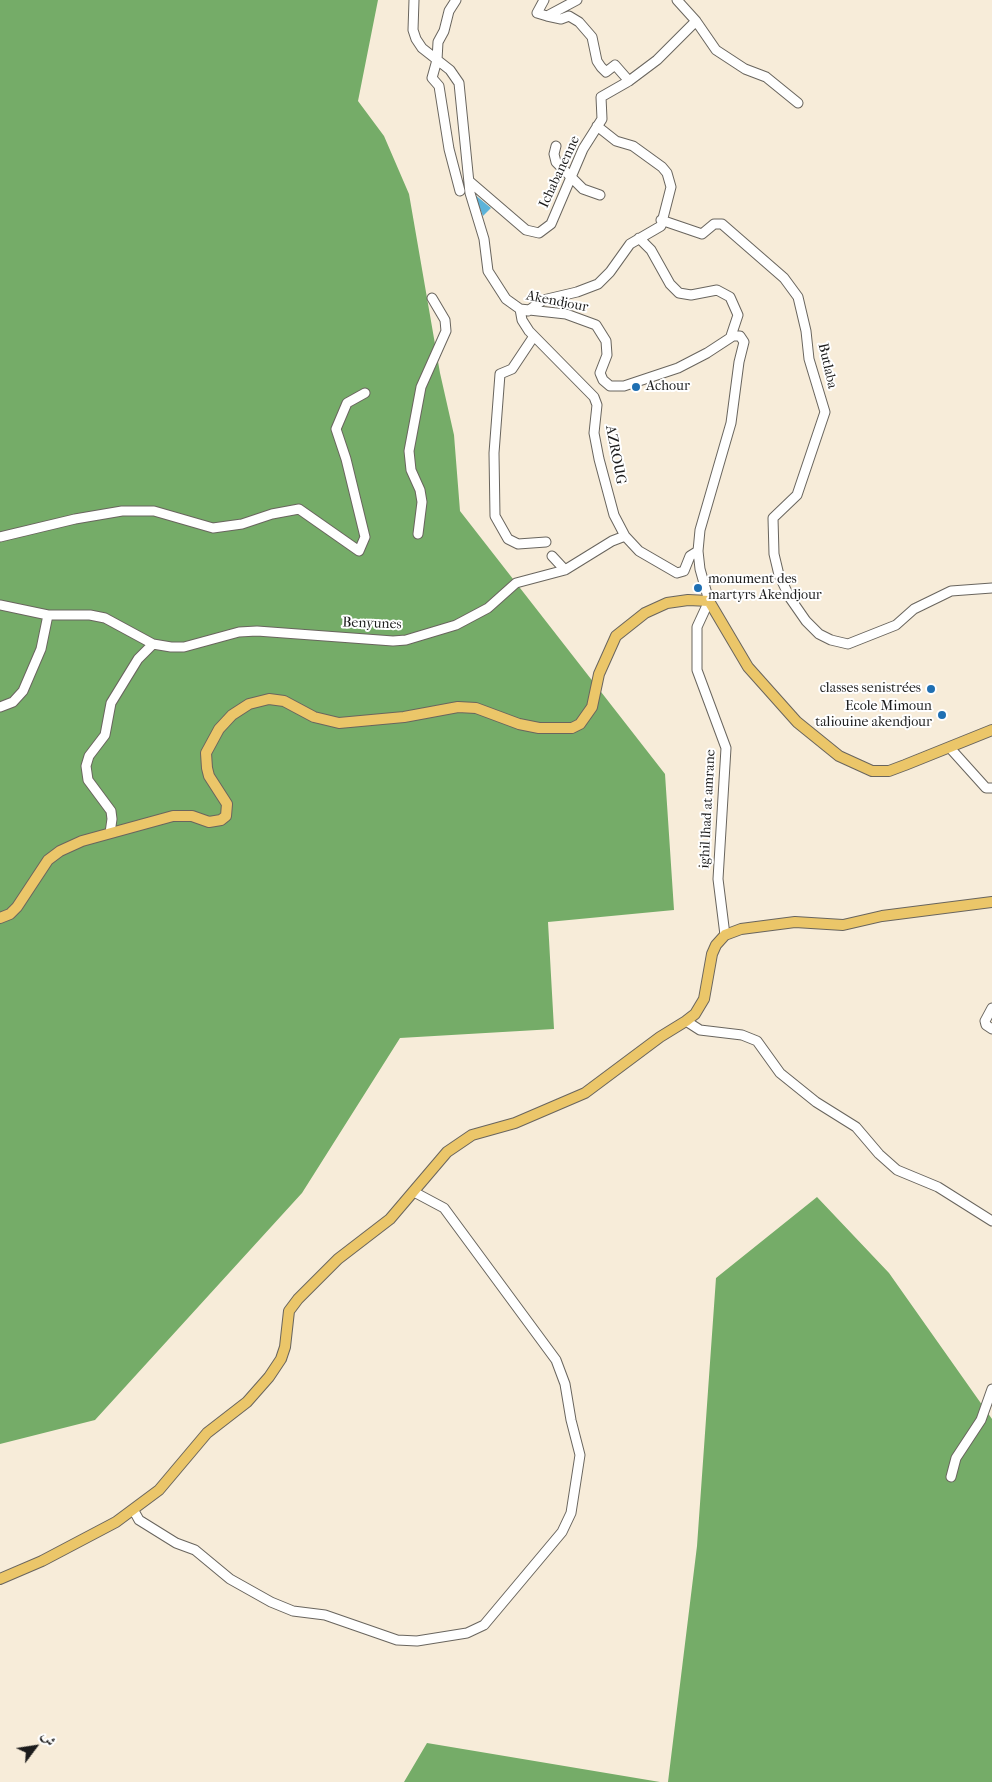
<!DOCTYPE html>
<html>
<head>
<meta charset="utf-8">
<style>
	body { margin:0 }
	#map { position:relative; width:992px; height:1782px; overflow:hidden; background:#f7ecd9; font-family:"IM FELL French Canon",Amiri,serif }
	canvas { display:block }
	.north { position:absolute; left:10px; top:1722px; width:50px; height:50px; -webkit-text-stroke:4px #fff; paint-order:stroke; rotate:59deg; font-size:14px; font-weight:700; line-height:20px; text-align:center; color:#1c1c1c }
	.north::after { content:''; display:block; margin:auto; width:18px; height:22px; background:#1c1c1c; clip-path:polygon(50% 0,100% 100%,50% 72%,0 100%) }
</style>
</head>
<body>
<div id="map">
<canvas width="992" height="1782"></canvas>
<div class="north">ش</div>
</div>
<script>
const g = document.querySelector('canvas').getContext('2d');
g.lineJoin = 'round';
function paint(path, color) { g.fillStyle = color; g.fill(path, 'evenodd'); }
const toPath = rows => new Path2D(rows.map(r => 'M' + r).join(''));
function strokePath(path, color, width, dash) { g.strokeStyle = color; g.lineWidth = width; g.lineCap = dash ? 'butt' : 'round'; g.setLineDash(dash || []); g.stroke(path); }
function write(font, color, halo, rows, align = 'center') {
  g.font = font + ' "IM FELL French Canon",serif'; g.lineWidth = 4; g.setLineDash([]); g.textBaseline = 'middle'; g.strokeStyle = halo; g.fillStyle = color; for (const [text, x, y, turn = 0] of rows) {
    g.save(); g.translate(x, y); g.rotate((+turn || 0) * Math.PI / 180); g.textAlign = isNaN(turn) ? turn : align; if (halo) g.strokeText(text, 0, 0); g.fillText(text, 0, 0); g.restore();
  }
}
const forest = toPath([
	[0,0,378,0,358,101,384,136,409,194,440,373,454,435,460,511,665,774,674,910,548,922,554,1029,400,1038,302,1193,95,1420,0,1444],
	[817,1197,889,1273,992,1419,992,1782,668,1782,697,1546,716,1278],
	[427,1743,660,1782,404,1782]
]);
const water = toPath([
	[474,194,491,208,483,216]
]);
const minor = toPath([
	[414,0,413,30,416,39,422,48,450,70,459,83,470,193,484,239,488,271,506,299,520,309,566,314,596,325,606,341,607,355,600,373,603,380,610,386,624,386,678,368,707,353,733,336,740,336,744,342,739,362,731,423,700,530,698,551,700,569,709,601,697,627,697,670,726,748,718,879,725,935],
	[456,0,449,11,444,31,438,42,437,60,432,78,439,86,449,149,460,191],
	[544,0,537,13,547,16,577,0],
	[677,0,696,21,716,50,745,69,766,77,798,103],
	[547,16,561,19,569,16,579,22,592,37,597,61,601,67,606,72,615,65,629,81],
	[556,146,554,154,556,162,583,189,600,195],
	[469,181,526,230,539,233,551,224,583,149,602,119,601,97,629,81,657,60,696,21],
	[661,220,702,234,714,224,722,224,784,278,798,297,806,331,809,359,825,412,797,495,773,518,774,554,779,575,790,598,806,621,819,634,831,640,848,644,896,625,914,609,951,591,992,588],
	[639,238,651,250,670,284,679,293,691,295,717,290,730,297,738,315,731,336],
	[520,309,522,320,529,331,594,397,597,405,594,433,599,459,614,515,625,536,639,551,677,573,684,571,690,556,698,551],
	[528,311,543,300,577,292,598,284,610,272,630,244,661,226,671,187,667,173,662,167,633,146,616,141,597,126],
	[534,336,512,369,500,374,494,453,495,516,508,539,518,544,546,542],
	[418,534,422,502,420,490,411,470,409,451,421,387,446,331,445,320,432,298],
	[0,537,75,519,122,511,154,511,213,528,242,524,272,514,299,509,359,551,365,537,346,459,336,429,347,403,365,393],
	[552,556,565,570],
	[0,605,48,615,90,615,105,618,153,644,171,647,184,647,239,632,257,631,393,641,406,640,456,625,488,608,516,583,565,570,612,541,625,536],
	[0,707,13,702,23,691,41,649,48,615],
	[950,748,986,788,992,788],
	[110,833,112,819,111,811,88,780,86,766,89,756,105,735,111,703,138,659,153,644],
	[992,1008,985,1021,986,1025,992,1029],
	[686,1021,700,1030,742,1035,757,1041,780,1073,816,1102,856,1127,879,1154,897,1170,938,1187,992,1221],
	[951,1477,956,1458,981,1420,992,1389],
	[134,1511,139,1520,176,1543,195,1550,230,1579,271,1602,293,1611,325,1615,397,1640,417,1641,467,1633,484,1625,562,1532,571,1513,580,1455,571,1420,565,1384,556,1360,444,1208,414,1192]
]);
const major = toPath([
	[0,918,10,914,17,907,48,860,60,851,82,841,173,816,192,816,209,822,221,820,226,816,227,804,209,776,207,768,206,753,219,729,232,715,249,704,269,699,284,701,314,717,339,723,404,717,458,707,476,708,519,724,539,728,572,728,580,724,592,707,599,674,616,636,645,613,667,603,688,600,709,601,748,667,797,722,839,756,872,771,889,771,905,765,992,730],
	[0,1579,42,1561,116,1522,159,1490,207,1433,247,1402,269,1377,281,1359,285,1347,289,1311,298,1299,338,1259,390,1219,447,1152,472,1135,515,1123,585,1093,660,1037,686,1021,695,1014,704,999,712,954,716,945,725,935,741,929,795,922,843,925,882,916,992,902]
]);
const markers = [
	[636,387,5,"#1f6fb2"],
	[698,588,5,"#1f6fb2"],
	[931,689,5,"#1f6fb2"],
	[942,715,5,"#1f6fb2"]
];
const streetNames = [
	["Ichabanenne",560,172,-65],
	["Akendjour",557,302,11],
	["Butlaba",827,366,77],
	["AZROUG",615,455,79],
	["Benyunes",372,624,2],
	["ighil lhad at amrane",708,809,-87]
];
const poiNames = [
	["Achour",646,387],
	["monument des",708,580],
	["martyrs Akendjour",708,596],
	["classes senistrées",921,689,"right"],
	["Ecole Mimoun",932,707,"right"],
	["taliouine akendjour",932,723,"right"]
];
paint(forest, '#75ac68');
paint(water, '#5db3d9');
strokePath(minor, '#69655e', 11);
strokePath(major, '#69655e', 12);
strokePath(minor, '#fff', 9);
strokePath(major, '#ebc669', 10);
for (const [x, y, r, color] of markers) { const dot = new Path2D(); dot.arc(x, y, r, 0, 2 * Math.PI); g.fillStyle = color; g.fill(dot); strokePath(dot, '#fff', 2); }
write('14px', '#1c1c1c', '#fff', streetNames);
write('14px', '#1c1c1c', '#fff', poiNames, 'left');
</script>
</body>
</html>
